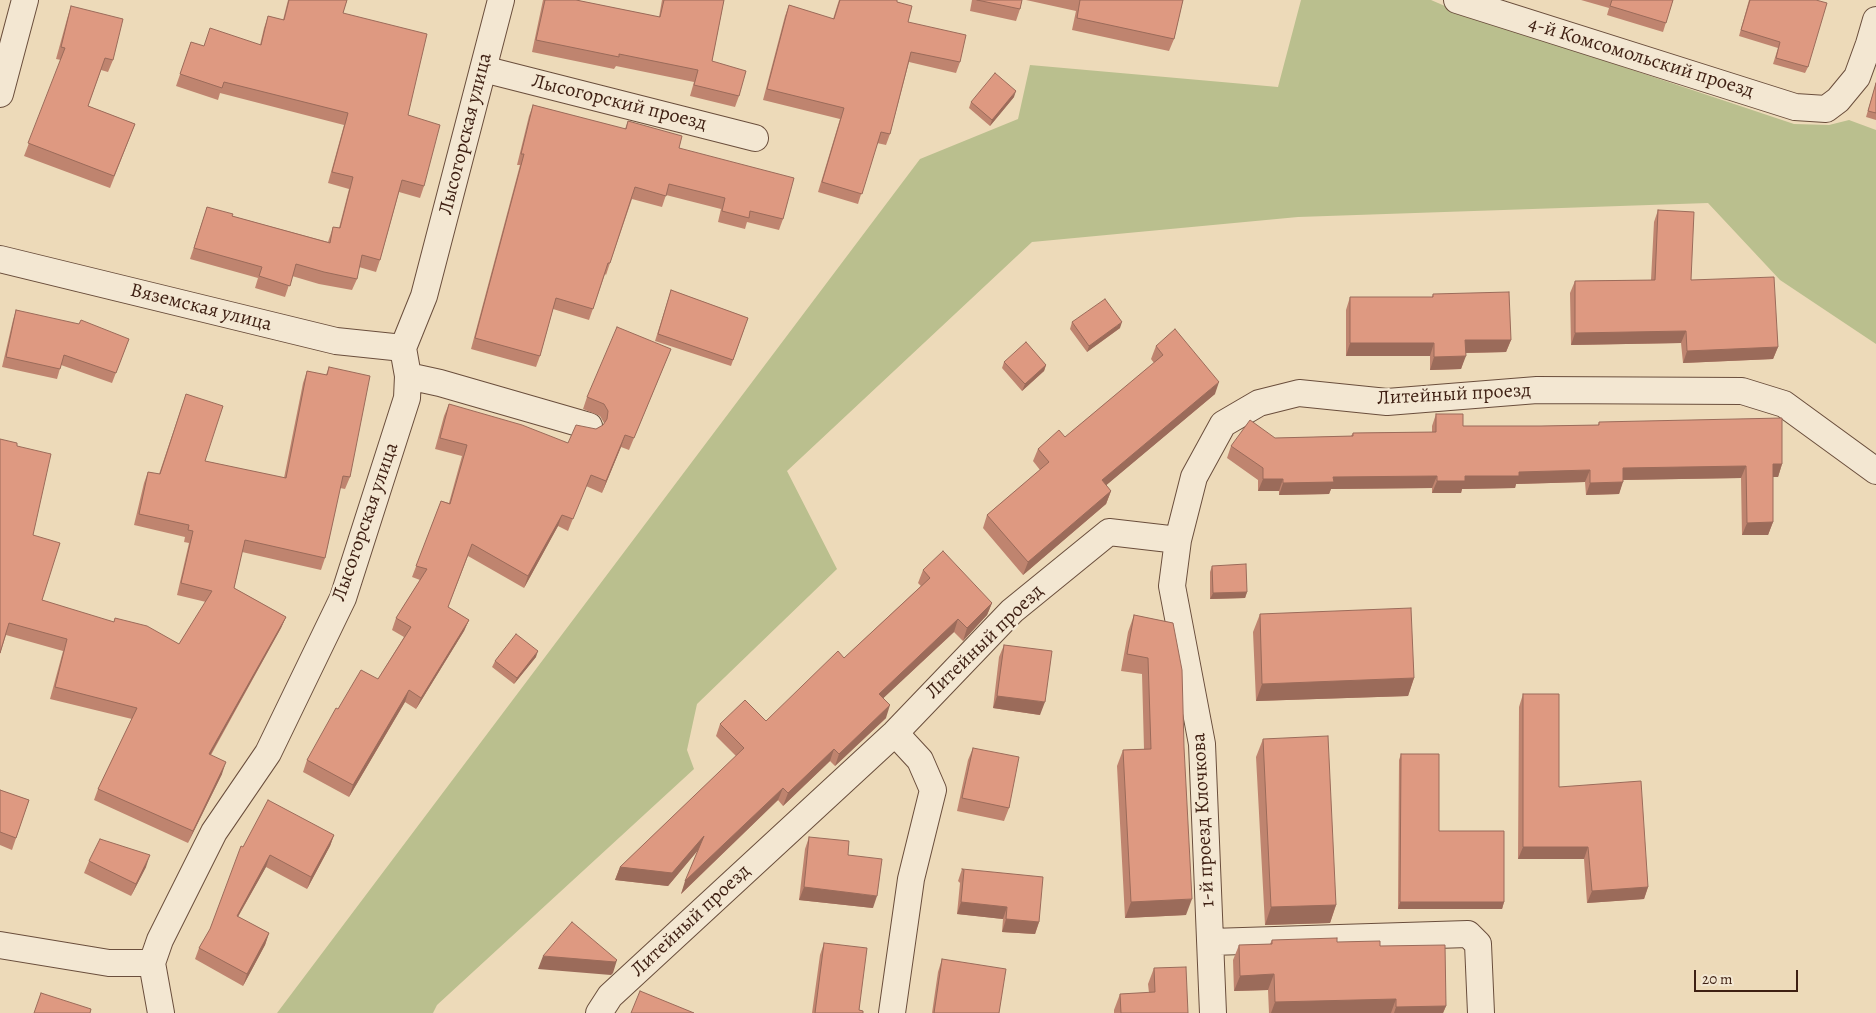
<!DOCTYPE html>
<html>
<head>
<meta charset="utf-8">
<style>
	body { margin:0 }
	#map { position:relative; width:1876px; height:1013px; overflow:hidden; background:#eddab9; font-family:Alegreya,serif }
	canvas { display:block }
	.scale { position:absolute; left:1694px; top:970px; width:104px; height:22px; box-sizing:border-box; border:2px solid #3e1f12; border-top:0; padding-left:6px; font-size:15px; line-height:18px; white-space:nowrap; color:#3e1f12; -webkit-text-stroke:4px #f3e7d2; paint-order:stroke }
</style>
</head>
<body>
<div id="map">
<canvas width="1876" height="1013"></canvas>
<div class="scale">20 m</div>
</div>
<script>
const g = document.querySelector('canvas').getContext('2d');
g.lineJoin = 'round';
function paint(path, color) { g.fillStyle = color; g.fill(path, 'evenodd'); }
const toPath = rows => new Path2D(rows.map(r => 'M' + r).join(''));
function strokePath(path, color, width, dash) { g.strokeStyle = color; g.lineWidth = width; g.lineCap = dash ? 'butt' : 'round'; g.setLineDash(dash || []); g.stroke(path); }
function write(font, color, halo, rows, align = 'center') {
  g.font = font + ' Alegreya,serif'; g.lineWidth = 5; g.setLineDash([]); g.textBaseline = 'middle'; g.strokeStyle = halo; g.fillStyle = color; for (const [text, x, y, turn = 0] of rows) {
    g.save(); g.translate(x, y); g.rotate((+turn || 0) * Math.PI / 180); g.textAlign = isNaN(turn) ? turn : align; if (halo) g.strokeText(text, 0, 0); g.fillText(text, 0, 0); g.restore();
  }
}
const green = toPath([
	[1301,0,1431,0,1459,12,1794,124,1829,125,1849,120,1876,130,1876,344,1780,280,1708,203,1298,217,1032,242,787,471,837,569,697,704,687,750,694,769,437,1005,433,1013,277,1013,920,159,1018,119,1030,65,1278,87]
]);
const minor = toPath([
	[1457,0,1795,107,1826,109,1838,100,1857,77,1869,44,1876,20],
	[483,69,755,138],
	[0,94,25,0],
	[0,259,336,341,403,348],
	[408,376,440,383,589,426],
	[1211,942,1468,934,1478,944,1481,1013],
	[0,945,109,963,152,963],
	[161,1013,152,963,160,940,214,832,268,753,343,598,407,398,408,376,403,348,424,296,501,0],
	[599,1013,610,996,895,733,1012,611,1109,532,1178,540],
	[892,1013,911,879,933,790,920,760,895,733],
	[1213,1013,1202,744,1172,586,1178,540,1194,477,1223,424,1259,403,1299,393,1387,402,1537,390,1742,391,1784,404,1876,471]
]);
const wall = toPath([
	[288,0,347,0,343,13,408,115,424,186,420,198,399,192,380,260,376,272,359,267,357,279,352,290,319,284,292,276,285,297,255,288,258,278,190,259,207,207,232,216,328,242,333,227,339,228,349,189,328,183,344,125,220,93,218,100,176,86,191,42,203,46,260,45,264,28,268,16,283,20],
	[543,0,576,0,659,17,662,0,724,0,712,61,739,96,735,107,690,96,694,82,616,66,614,69,532,52],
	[839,0,897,0,897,2,908,22,960,62,956,73,909,62,890,134,886,145,877,143,858,204,818,192,840,119,763,100,785,16,789,5,833,19],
	[972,0,1022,0,1020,9,1016,21,970,11],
	[1026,0,1183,0,1174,39,1169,51,1072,30,1076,11],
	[1581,0,1673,0,1663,32,1607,15,1609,8],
	[1749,0,1816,0,1808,67,1805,73,1773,64,1778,48,1739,36],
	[71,6,113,60,108,72,101,70,88,106,135,124,110,188,24,156,61,60,56,59,67,19],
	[1876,83,1876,120,1866,117],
	[1014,97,990,126,969,108,971,102],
	[533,105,625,129,628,121,679,148,783,219,779,230,747,222,745,229,718,222,721,209,666,195,662,207,632,199,610,263,606,275,605,274,589,320,553,309,540,356,536,367,471,349,520,165,517,165,529,116],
	[1658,210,1691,280,1778,347,1773,359,1683,363,1681,343,1571,345,1570,293,1575,281,1651,280,1654,222],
	[671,290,748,318,731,366,655,341],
	[1433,294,1511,340,1506,352,1466,353,1461,369,1430,370,1430,356,1346,356,1346,310,1350,297,1432,297],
	[16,310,129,339,112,383,61,365,57,379,2,367,13,320],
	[1072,322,1120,328,1087,352,1070,329],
	[1156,346,1215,394,1106,485,1111,491,1106,504,1023,575,983,528,987,515,1040,470,1033,461,1038,449,1065,437,1154,363,1151,359],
	[666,360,629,450,621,447,602,493,586,486,568,531,558,526,524,588,468,556,448,607,469,620,464,631,416,709,405,702,349,797,303,772,307,760,338,709,378,679,404,637,392,630,396,618,420,580,412,577,441,501,449,503,462,456,435,449,444,416,449,404,568,443,604,425,604,423,600,416,583,409,587,397],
	[1004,362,1046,365,1044,371,1022,391,1002,368],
	[329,367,350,477,345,489,340,488,325,558,321,570,242,552,234,588,286,617,281,628,211,755,222,774,188,843,94,800,98,789,132,719,50,699,63,651,6,635,0,654,0,439,17,446,33,535,42,600,179,644,206,602,177,595,189,543,184,542,185,537,134,525,144,483,148,472,159,474,186,394,205,461,284,478,303,383,307,371,326,375],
	[1436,414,1463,426,1541,426,1598,425,1599,422,1782,464,1778,477,1773,477,1773,522,1768,535,1742,535,1741,478,1623,480,1619,494,1586,495,1585,482,1516,484,1515,488,1462,489,1461,493,1432,493,1432,488,1331,489,1329,494,1279,495,1279,491,1258,491,1258,480,1227,458,1231,446,1275,438,1351,436,1353,433,1432,432,1432,426],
	[1212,566,1247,592,1245,598,1210,599,1210,572],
	[923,570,992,603,987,615,963,641,954,632,883,698,886,718,835,766,830,761,783,806,778,800,681,894,698,850,668,886,615,880,620,867,736,756,716,736,720,724,766,721,844,658,921,586,918,583],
	[1260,614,1414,678,1408,696,1256,701,1253,632],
	[1134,615,1173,623,1186,915,1125,918,1117,766,1123,750,1144,749,1142,674,1121,671,1128,632],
	[1004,645,1040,715,993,708,999,657],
	[536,657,514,684,492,667,495,661],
	[1523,694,1559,787,1648,887,1644,899,1587,903,1584,859,1518,859,1519,707],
	[1263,739,1336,905,1330,923,1265,925,1256,757],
	[973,748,1009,808,1004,821,957,811,968,760],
	[1401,754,1439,831,1504,902,1502,909,1398,909,1399,760],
	[0,790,29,800,12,850,0,845],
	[334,835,330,846,307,889,266,867,238,917,269,933,265,945,243,986,195,959,199,948,210,929,243,847],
	[809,837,873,908,799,900,805,849],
	[89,861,146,867,131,896,84,873],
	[962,869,1039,922,1035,934,1002,932,1003,919,957,914,960,883,958,881],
	[1272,940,1337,942,1380,946,1446,1006,1443,1013,1269,1013,1268,990,1234,991,1233,960,1239,945,1270,944],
	[824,943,859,1010,863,1013,812,1013,820,955],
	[942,959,999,1013,932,1013,938,972],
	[1154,968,1188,1013,1114,1013,1114,1010,1120,994,1149,993,1148,984]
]);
const shadedWall = toPath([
	[1016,91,1014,97,990,126,992,120],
	[1122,322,1120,328,1087,352,1089,346],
	[1686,331,1681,343,1571,345,1575,333],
	[1465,340,1511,340,1506,352,1461,353],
	[1350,343,1434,343,1430,356,1346,356],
	[1778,347,1773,359,1683,363,1687,351],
	[671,349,666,360,629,450,634,438],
	[1466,356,1461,369,1430,370,1434,357],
	[1046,365,1044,371,1022,391,1025,384],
	[1219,382,1215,394,1097,493,1102,480],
	[625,435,621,447,602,493,606,481],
	[1773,464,1782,464,1778,477,1768,477],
	[1746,466,1741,478,1618,480,1623,468],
	[1590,470,1585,482,1516,484,1515,488,1462,489,1461,493,1432,493,1437,481,1465,476,1519,472],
	[1437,476,1432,488,1331,489,1329,494,1279,495,1283,483,1333,477],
	[1263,479,1283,479,1279,491,1258,491],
	[1623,482,1619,494,1586,495,1590,483],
	[1111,491,1106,504,1023,575,1028,562],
	[562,515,558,526,524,588,528,576],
	[1773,522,1768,535,1742,535,1747,523],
	[1247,592,1245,598,1210,599,1213,593],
	[992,603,987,615,963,641,967,628],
	[286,617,281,628,204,766,209,754],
	[958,619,954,632,875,706,879,694],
	[469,620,464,631,416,709,421,698],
	[538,651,536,657,514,684,517,678],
	[1414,678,1408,696,1256,701,1262,684],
	[409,690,405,702,349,797,353,785],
	[997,696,1045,702,1040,715,993,708],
	[890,705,886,718,835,766,839,754],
	[834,749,830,761,783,806,788,793],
	[226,762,222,774,188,843,193,831],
	[783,788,778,800,681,894,685,881],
	[334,835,330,846,307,889,311,877],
	[704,836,699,849,668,886,615,880,620,867],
	[1523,847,1588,847,1584,859,1518,859],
	[150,855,146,867,131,896,136,884],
	[270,855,266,867,232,927,237,916],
	[804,887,877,896,873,908,799,900],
	[1648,887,1644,899,1587,903,1592,891],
	[1192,899,1186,915,1125,918,1131,902],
	[961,902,1007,907,1003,919,957,914],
	[1400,902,1504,902,1502,909,1398,909],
	[1336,905,1330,923,1265,925,1271,907],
	[1006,919,1039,922,1035,934,1002,932],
	[269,933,265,945,243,986,247,974],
	[543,956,617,960,613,973,611,975,538,969],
	[1274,974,1268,990,1234,991,1240,976],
	[1396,999,1391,1013,1271,1013,1275,1002],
	[1446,1006,1443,1013,1394,1013,1396,1007]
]);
const building = toPath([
	[289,0,347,0,343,13,427,34,408,115,440,125,424,186,402,180,380,260,362,255,357,279,324,272,296,264,290,286,259,276,262,267,194,248,207,207,233,214,232,216,330,243,333,227,340,228,353,177,332,172,348,113,224,82,222,88,180,74,191,42,204,46,210,28,261,45,268,16,284,20,289,0],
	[545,0,576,0,660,17,664,0,724,0,712,61,746,71,739,96,694,85,698,70,619,54,619,57,536,40,545,0],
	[840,0,897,0,897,2,912,6,908,22,966,35,960,62,911,52,890,134,881,132,862,194,822,182,844,108,767,89,789,5,834,19,840,0],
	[977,0,1022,0,1020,9,977,0],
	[1080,0,1183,0,1174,39,1077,18,1080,0],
	[1612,0,1673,0,1666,23,1610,6,1612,0],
	[1750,0,1816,0,1827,3,1808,67,1776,58,1780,42,1741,30,1750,0],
	[71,6,123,19,113,60,105,58,88,106,135,124,114,176,28,143,65,48,61,47,71,6],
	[995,73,1016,91,992,120,971,102,995,73],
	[1876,83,1876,113,1868,111,1876,83],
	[533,105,626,129,628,121,682,136,679,148,794,178,783,219,750,211,749,218,722,211,725,198,669,184,666,196,635,187,610,263,608,263,593,309,556,298,540,356,475,338,524,154,521,154,533,105],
	[1658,210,1694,212,1691,280,1774,277,1778,347,1687,351,1686,331,1575,333,1575,281,1655,280,1658,210],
	[671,290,748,318,733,360,658,334,671,290],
	[1509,292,1511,340,1465,340,1466,356,1434,357,1434,343,1350,343,1350,297,1433,297,1433,294,1509,292],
	[1105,299,1122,322,1089,346,1072,322,1105,299],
	[16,310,79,324,81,320,129,339,116,373,64,355,60,369,6,357,16,310],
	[617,327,671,349,634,438,625,435,606,481,591,475,573,519,562,515,528,576,472,544,448,607,469,620,421,698,409,690,353,785,307,760,336,708,338,709,361,670,378,679,411,627,396,618,427,569,416,566,441,501,450,504,467,445,440,438,449,404,522,425,568,443,576,425,596,429,603,425,607,419,608,411,604,404,587,397,617,327],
	[1175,329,1219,382,1102,480,1111,491,1028,562,987,515,1049,462,1038,449,1059,430,1065,437,1163,355,1156,346,1175,329],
	[1026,342,1046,365,1025,384,1004,362,1026,342],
	[329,367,370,376,350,477,343,476,325,558,245,540,234,588,286,617,209,754,226,762,193,831,98,789,137,708,55,687,67,639,9,623,0,653,0,439,17,443,17,446,51,454,33,535,60,543,42,600,114,622,115,618,147,626,179,644,212,591,181,583,193,531,188,530,189,525,139,514,148,472,160,474,186,394,223,406,205,461,286,478,307,371,327,375,329,367],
	[1436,414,1463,414,1463,426,1541,426,1599,425,1599,422,1782,418,1782,464,1773,464,1773,522,1747,523,1746,466,1623,468,1623,482,1590,483,1590,470,1519,472,1519,476,1465,476,1465,481,1437,481,1437,476,1333,477,1334,482,1283,483,1283,479,1263,479,1263,468,1231,446,1250,420,1275,438,1353,436,1353,433,1436,432,1436,414],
	[943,551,992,603,967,628,958,619,879,694,890,705,839,754,834,749,788,793,783,788,685,881,704,836,672,873,620,867,744,748,720,724,745,700,766,721,838,651,844,658,930,578,923,570,943,551],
	[1246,564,1247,592,1213,593,1212,566,1246,564],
	[1411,608,1414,678,1262,684,1260,614,1411,608],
	[1134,615,1173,623,1182,670,1184,747,1192,899,1131,902,1123,750,1151,749,1148,658,1127,654,1134,615],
	[516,634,538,651,517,678,495,661,516,634],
	[1004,645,1052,651,1045,702,997,696,1004,645],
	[1523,694,1559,694,1559,787,1641,781,1648,887,1592,891,1588,847,1523,847,1523,694],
	[1328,736,1336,905,1271,907,1263,739,1328,736],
	[973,748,1019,757,1009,808,962,798,973,748],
	[1401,754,1439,754,1439,831,1504,831,1504,902,1400,902,1401,754],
	[0,790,29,800,16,838,0,832,0,790],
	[268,800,334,835,311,877,270,855,237,916,269,933,247,974,199,948,210,929,241,846,243,847,268,800],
	[809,837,849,841,848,855,882,859,877,896,804,887,809,837],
	[100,839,150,855,136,884,89,861,100,839],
	[962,869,1043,877,1039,922,1006,919,1007,907,961,902,964,870,962,869],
	[572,922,617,960,615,962,543,956,572,922],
	[1337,938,1337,942,1380,941,1380,946,1445,945,1446,1006,1396,1007,1396,999,1275,1002,1274,974,1240,976,1239,945,1272,944,1272,940,1337,938],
	[824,943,867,948,859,1010,863,1011,863,1013,815,1013,824,943],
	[942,959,1006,969,999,1013,934,1013,942,959],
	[1186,967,1188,1013,1121,1013,1120,994,1155,992,1154,968,1186,967],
	[640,991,694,1013,631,1013,640,991],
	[41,993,91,1009,90,1013,34,1013,41,993]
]);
const streetNames = [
	["4-й Комсомольский проезд",1641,58,17],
	["Лысогорский проезд",619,103,14],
	["Лысогорская улица",466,134,-76],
	["Вяземская улица",201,308,14],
	["Литейный проезд",1454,395,-3],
	["Лысогорская улица",366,522,-71],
	["Литейный проезд",985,642,-44],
	["1-й проезд Клочкова",1204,820,-93],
	["Литейный проезд",691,921,-43]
];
paint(green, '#babf8e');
strokePath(minor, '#6a4e3c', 28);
strokePath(minor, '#f3e7d2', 26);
paint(wall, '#bf846f');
paint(shadedWall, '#9b6b5a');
paint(building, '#de9981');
strokePath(building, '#9b6b5a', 1);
write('20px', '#3e1f12', '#f3e7d2', streetNames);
</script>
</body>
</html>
